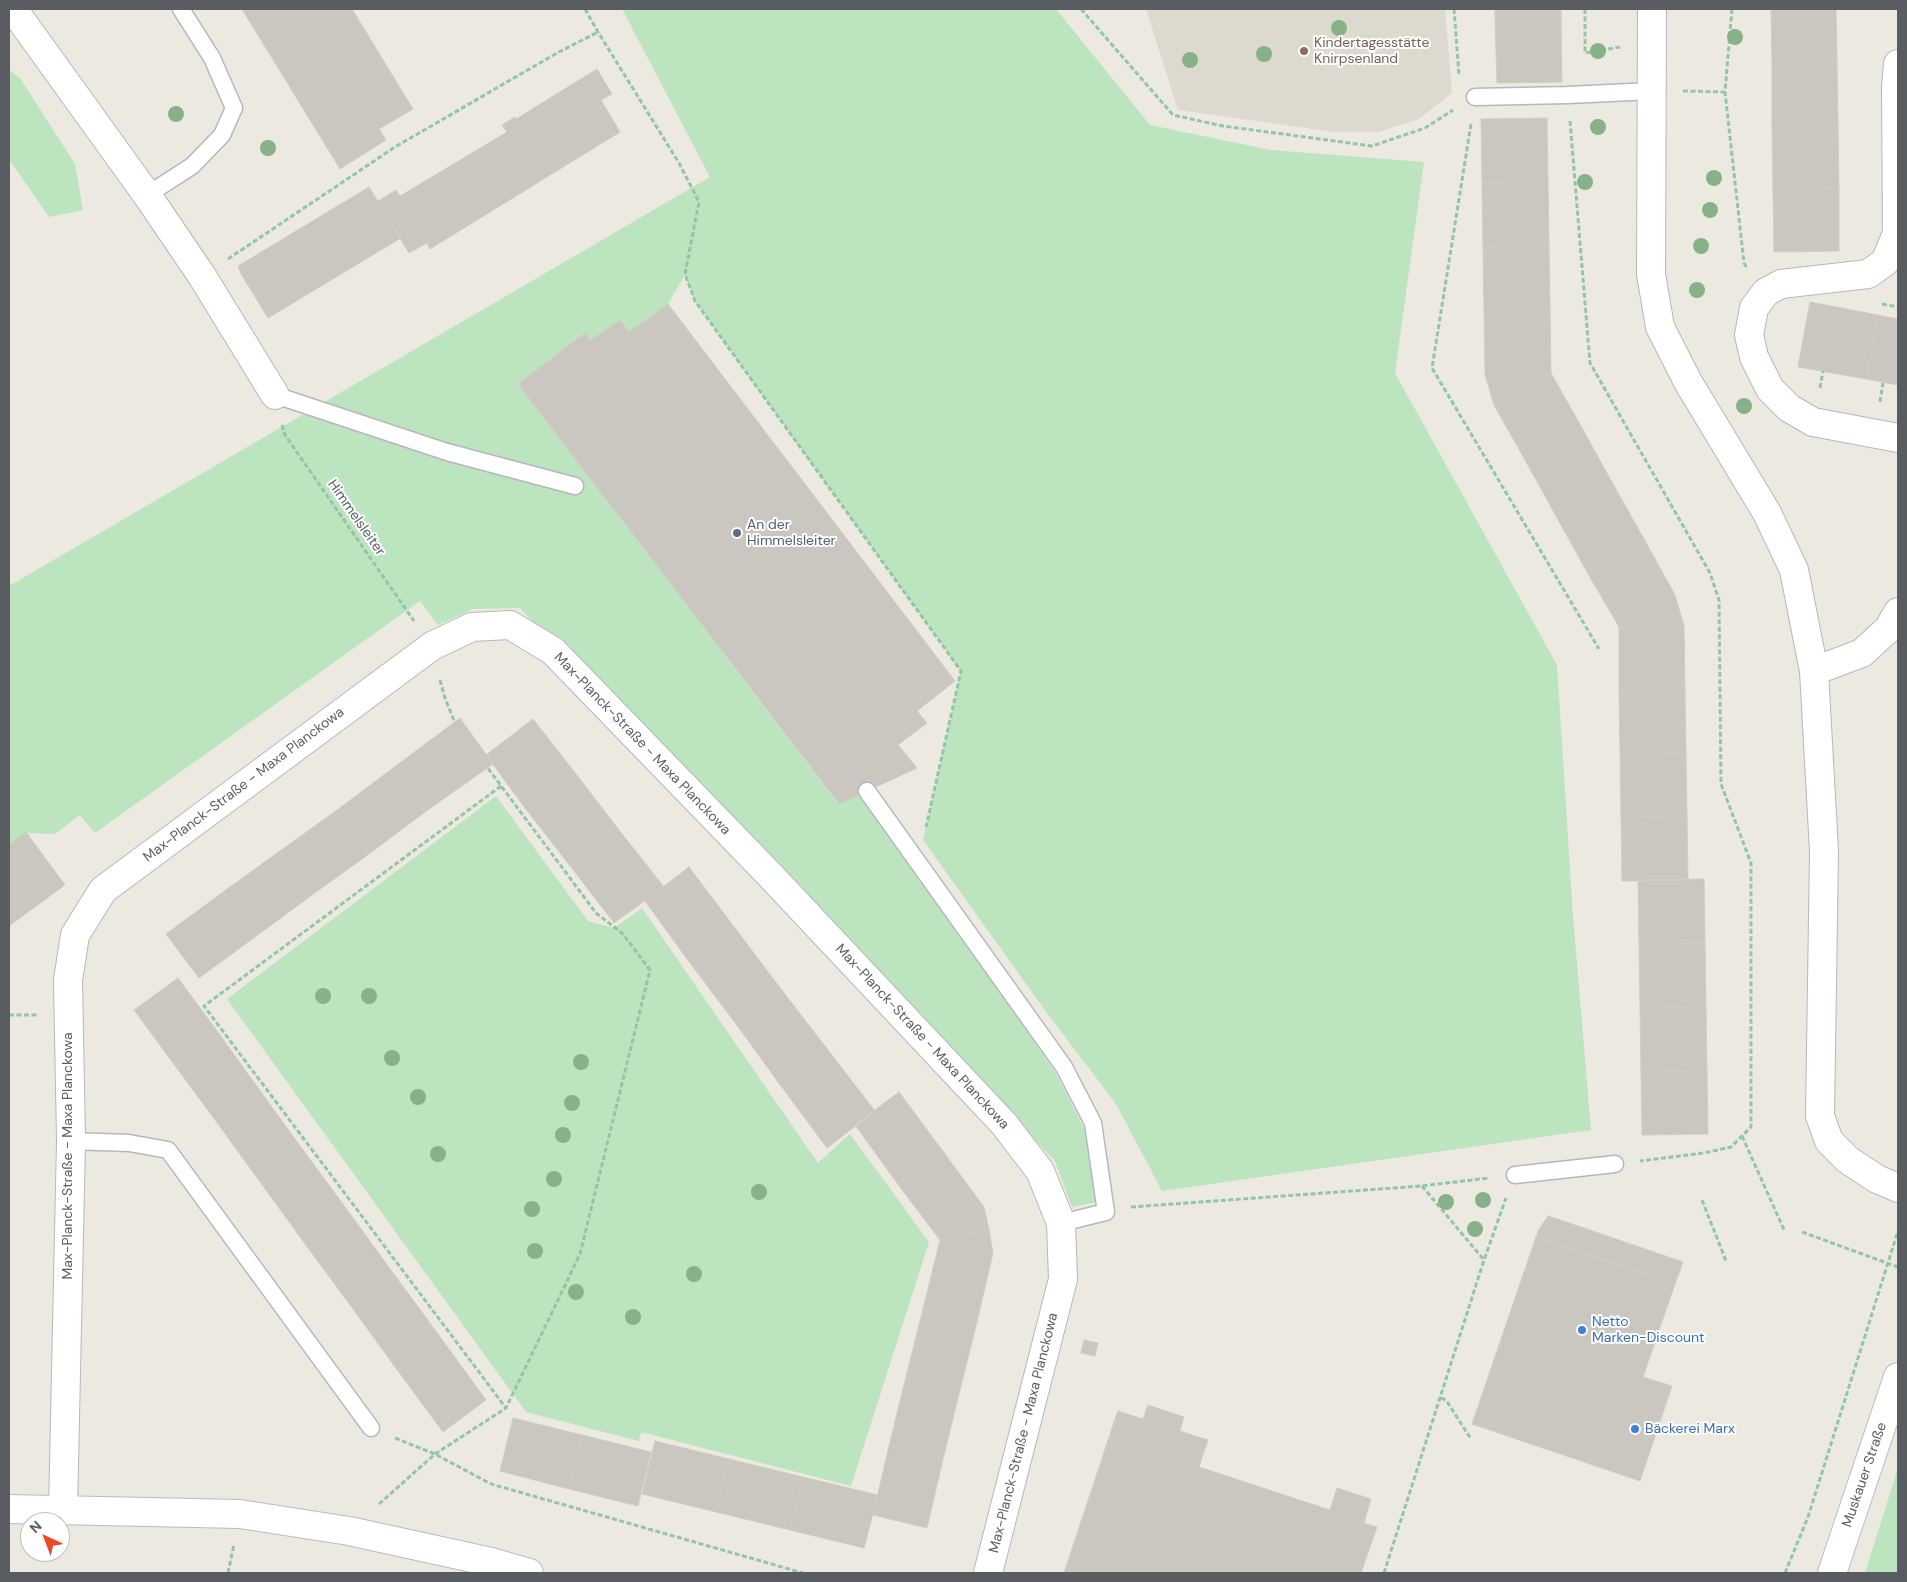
<!DOCTYPE html>
<html>
<head>
<meta charset="utf-8">
<style>
	body { margin:0 }
	#map { position:relative; width:1907px; height:1582px; overflow:hidden; background:#eceae0; font-family:"DM Sans",sans-serif }
	canvas { display:block }
	.frame { position:absolute; inset:0; border:10px solid #595c61; pointer-events:none }
	.north { position:absolute; left:20px; top:1512px; width:50px; height:50px; box-sizing:border-box; background:#fff; border:1px solid #bdbec0; border-radius:50%; rotate:317deg; font-size:14px; font-weight:700; line-height:20px; text-align:center; color:#595c61 }
	.north::after { content:''; display:block; margin:auto; width:18px; height:22px; background:#ea4928; clip-path:polygon(50% 0,100% 100%,50% 72%,0 100%) }
</style>
</head>
<body>
<div id="map">
<canvas width="1907" height="1582"></canvas>
<div class="frame"></div>
<div class="north">N</div>
</div>
<script>
const g = document.querySelector('canvas').getContext('2d');
g.lineJoin = 'round';
function paint(path, color) { g.fillStyle = color; g.fill(path, 'evenodd'); }
const toPath = rows => new Path2D(rows.map(r => 'M' + r).join(''));
function strokePath(path, color, width, dash) { g.strokeStyle = color; g.lineWidth = width; g.lineCap = dash ? 'butt' : 'round'; g.setLineDash(dash || []); g.stroke(path); }
function write(font, color, halo, rows, align = 'center') {
  g.font = font + ' "DM Sans",sans-serif'; g.lineWidth = 4; g.setLineDash([]); g.textBaseline = 'middle'; g.strokeStyle = halo; g.fillStyle = color; for (const [text, x, y, turn = 0] of rows) {
    g.save(); g.translate(x, y); g.rotate((+turn || 0) * Math.PI / 180); g.textAlign = isNaN(turn) ? turn : align; if (halo) g.strokeText(text, 0, 0); g.fillText(text, 0, 0); g.restore();
  }
}
const education = toPath([
	[1146,9,1445,9,1452,93,1419,119,1378,132,1335,132,1178,110]
]);
const green = toPath([
	[622,9,1056,9,1150,125,1271,150,1424,162,1395,373,1557,665,1573,916,1591,1130,1162,1191,1116,1104,1044,1009,923,840,961,671,695,301,685,275,668,304,629,332,620,320,591,340,585,333,518,384,838,804,867,791,1055,1072,1084,1128,1097,1202,1072,1207,1055,1161,520,608,473,609,438,625,420,601,95,833,80,815,55,834,26,833,9,845,9,586,710,177],
	[9,70,20,78,75,164,83,210,49,217,9,159],
	[496,796,588,921,614,928,642,908,818,1163,850,1134,929,1242,851,1486,641,1432,639,1441,526,1412,227,999],
	[1898,1468,1898,1573,1865,1573]
]);
const building = toPath([
	[242,9,352,9,413,109,379,129,386,140,340,169,242,9],
	[1495,9,1561,9,1561,18,1495,19,1495,9],
	[1771,9,1836,9,1837,61,1772,62,1771,9],
	[1561,18,1562,82,1497,83,1495,19,1561,18],
	[1837,61,1838,125,1772,126,1772,62,1837,61],
	[597,69,612,94,601,100,620,132,430,249,427,243,409,253,378,201,396,190,400,196,507,132,502,125,515,117,516,119,597,69],
	[1547,118,1548,182,1482,183,1481,119,1547,118],
	[1838,125,1839,188,1773,189,1772,126,1838,125],
	[1548,182,1549,245,1483,247,1482,183,1548,182],
	[369,187,401,238,268,318,241,274,238,266,369,187],
	[1839,188,1839,251,1774,252,1773,189,1839,188],
	[1549,245,1550,309,1484,310,1483,247,1549,245],
	[1810,302,1878,315,1866,379,1798,367,1810,302],
	[668,304,955,681,917,711,927,723,898,745,917,768,839,804,518,384,585,333,591,340,620,320,629,332,668,304],
	[1550,309,1551,373,1494,405,1485,374,1484,310,1550,309],
	[1878,315,1898,319,1898,385,1866,379,1878,315],
	[1551,373,1582,428,1525,460,1494,405,1551,373],
	[1582,428,1613,484,1556,516,1525,460,1582,428],
	[1613,484,1644,539,1587,572,1556,516,1613,484],
	[1644,539,1675,595,1684,626,1619,627,1587,572,1644,539],
	[1684,626,1685,690,1619,691,1619,627,1684,626],
	[1685,690,1686,753,1620,754,1619,691,1685,690],
	[460,718,493,764,425,812,393,768,460,718],
	[533,719,576,774,528,812,486,755,533,719],
	[1686,753,1687,816,1621,818,1620,754,1686,753],
	[393,768,425,812,369,854,337,810,393,768],
	[576,774,619,830,571,867,528,812,576,774],
	[337,810,369,854,312,895,280,851,337,810],
	[1687,816,1688,880,1622,881,1621,818,1687,816],
	[619,830,664,887,614,923,571,867,619,830],
	[26,832,65,885,9,926,9,845,26,832],
	[280,851,312,895,255,937,223,892,280,851],
	[689,867,735,928,690,963,645,901,689,867],
	[1704,879,1705,943,1639,944,1638,880,1704,879],
	[223,892,255,937,199,978,166,934,223,892],
	[735,928,781,989,736,1024,690,963,735,928],
	[1705,943,1706,1006,1640,1008,1639,944,1705,943],
	[178,978,220,1035,176,1067,134,1010,178,978],
	[781,989,828,1050,781,1086,736,1024,781,989],
	[1706,1006,1707,1070,1641,1072,1640,1008,1706,1006],
	[220,1035,261,1092,218,1124,176,1067,220,1035],
	[828,1050,875,1111,827,1148,781,1086,828,1050],
	[1707,1070,1708,1134,1642,1135,1641,1072,1707,1070],
	[261,1092,306,1154,263,1186,218,1124,261,1092],
	[899,1092,942,1150,897,1183,855,1125,899,1092],
	[942,1150,984,1207,989,1230,940,1240,897,1183,942,1150],
	[306,1154,351,1215,308,1248,263,1186,306,1154],
	[351,1215,396,1277,353,1309,308,1248,351,1215],
	[1548,1216,1584,1228,1576,1250,1536,1237,1539,1229,1548,1216],
	[1584,1228,1683,1262,1675,1284,1576,1250,1584,1228],
	[989,1230,993,1253,977,1322,923,1309,940,1240,989,1230],
	[1536,1237,1675,1284,1643,1377,1672,1386,1640,1481,1472,1424,1536,1237],
	[396,1277,441,1338,398,1371,353,1309,396,1277],
	[923,1309,977,1322,960,1390,906,1377,923,1309],
	[441,1338,486,1400,443,1432,398,1371,441,1338],
	[1084,1340,1098,1343,1095,1356,1081,1353,1084,1340],
	[906,1377,960,1390,943,1459,889,1446,906,1377],
	[1148,1405,1184,1417,1180,1431,1208,1440,1204,1452,1114,1422,1118,1411,1143,1419,1148,1405],
	[513,1418,582,1435,569,1489,500,1471,513,1418],
	[1114,1422,1204,1452,1199,1467,1330,1510,1337,1488,1371,1499,1364,1523,1377,1527,1361,1573,1064,1573,1114,1422],
	[582,1435,651,1452,638,1506,569,1489,582,1435],
	[655,1441,729,1459,716,1512,642,1494,655,1441],
	[889,1446,943,1459,927,1528,873,1515,889,1446],
	[729,1459,803,1477,790,1530,716,1512,729,1459],
	[803,1477,878,1495,864,1548,790,1530,803,1477]
]);
const path = toPath([
	[585,9,598,32,679,163,699,202,685,274,695,301,961,671,926,827],
	[1081,9,1173,115,1223,126,1372,146,1425,128,1453,110],
	[1454,9,1459,75],
	[1585,9,1585,53,1620,47],
	[1732,9,1725,92,1744,263,1747,268],
	[1683,91,1725,92],
	[1570,121,1590,363,1710,573,1719,600,1721,784,1751,863,1751,1127,1731,1147,1704,1153,1640,1161],
	[1471,124,1432,368,1599,649],
	[228,259,395,147,557,53,598,32],
	[1882,304,1898,307],
	[1820,388,1823,371],
	[1880,402,1883,383],
	[282,425,285,435,414,621],
	[440,680,445,698,455,723],
	[501,786,204,1006,506,1408],
	[9,1015,38,1015],
	[1742,1136,1785,1232],
	[1422,1186,1484,1260],
	[1702,1200,1726,1261],
	[1131,1207,1421,1186,1489,1178],
	[1802,1232,1898,1267],
	[1441,1398,1446,1400,1469,1436,1473,1438],
	[395,1438,435,1454,491,1484,803,1573],
	[379,1504,435,1454,506,1408,580,1254,650,970,622,933,596,913,487,767],
	[228,1573,234,1544],
	[1384,1573,1484,1260,1506,1198],
	[1785,1573,1808,1517,1898,1231]
]);
const lane = toPath([
	[1475,97,1568,95,1652,91],
	[147,195,192,166,222,135,234,108,212,58,181,9],
	[275,395,447,452,575,486],
	[867,791,1064,1067,1093,1123,1106,1212,1061,1223],
	[71,1141,129,1143,168,1150,371,1428],
	[1515,1175,1615,1164]
]);
const street = toPath([
	[13,9,147,195,202,276,275,395],
	[1652,9,1651,274,1660,327,1688,382,1767,513,1794,570,1814,671,1824,851,1820,1116,1829,1141,1848,1160,1877,1179,1898,1188],
	[1898,64,1896,87,1897,233,1885,262,1868,274,1781,284,1766,292,1754,308,1749,335,1754,357,1770,389,1789,408,1813,422,1898,438],
	[1814,671,1862,653,1888,629,1898,612],
	[63,1511,71,1141,68,980,75,935,103,890,432,646,472,627,510,625,553,651,768,873,1004,1124,1040,1171,1061,1223,1063,1279,988,1573]
]);
const secondary = toPath([
	[9,1509,240,1514,349,1531,491,1562,529,1573],
	[1832,1573,1898,1377]
]);
const trees = [
	[1339,28],
	[1735,37],
	[1598,51],
	[1264,54],
	[1190,60],
	[176,114],
	[1598,127],
	[268,148],
	[1714,178],
	[1585,182],
	[1710,210],
	[1701,246],
	[1697,290],
	[1744,406],
	[323,996],
	[369,996],
	[392,1058],
	[581,1062],
	[418,1097],
	[572,1103],
	[563,1135],
	[438,1154],
	[554,1179],
	[759,1192],
	[1483,1200],
	[1446,1202],
	[532,1209],
	[1475,1229],
	[535,1251],
	[694,1274],
	[576,1292],
	[633,1317]
];
const markers = [
	[1304,51,5,"#8d6e63"],
	[737,533,5,"#5c6f8a"],
	[1582,1330,5,"#3f7fe0"],
	[1635,1429,5,"#3f7fe0"]
];
const educationNames = [
	["Kindertagesstätte",1314,43],
	["Knirpsenland",1314,59]
];
const streetNames = [
	["Himmelsleiter",356,518,55],
	["Max-Planck-Straße - Maxa Planckowa",642,744,46],
	["Max-Planck-Straße - Maxa Planckowa",244,785,-37],
	["Max-Planck-Straße - Maxa Planckowa",922,1037,47],
	["Max-Planck-Straße - Maxa Planckowa",68,1156,-90],
	["Max-Planck-Straße - Maxa Planckowa",1024,1433,-76],
	["Muskauer Straße",1865,1475,-71]
];
const serviceNames = [
	["An der",747,525],
	["Himmelsleiter",747,541]
];
const shopNames = [
	["Netto",1592,1322],
	["Marken-Discount",1592,1338],
	["Bäckerei Marx",1645,1429]
];
paint(education, '#dcdace');
paint(green, '#bbe4bf');
paint(building, '#c9c7bf');
strokePath(building, '#d1cdbe', 1);
strokePath(lane, '#b6b7bd', 19);
strokePath(street, '#b6b7bd', 30);
strokePath(secondary, '#b9bbc2', 30);
strokePath(path, '#94c5a7', 3, [5, 2.5]);
strokePath(lane, '#fff', 16);
strokePath(street, '#fff', 28);
strokePath(secondary, '#fff', 28);
g.fillStyle = '#87b287';
for (const [x, y] of trees) { g.beginPath(); g.arc(x, y, 8, 0, 2 * Math.PI); g.fill(); }
for (const [x, y, r, color] of markers) { const dot = new Path2D(); dot.arc(x, y, r, 0, 2 * Math.PI); g.fillStyle = color; g.fill(dot); strokePath(dot, '#fff', 2); }
write('14px', '#785e54', '#fff', educationNames, 'left');
write('14px', '#595c61', '#fff', streetNames);
write('14px', '#4e5e75', '#fff', serviceNames, 'left');
write('14px', '#366cbe', '#fff', shopNames, 'left');
</script>
</body>
</html>
